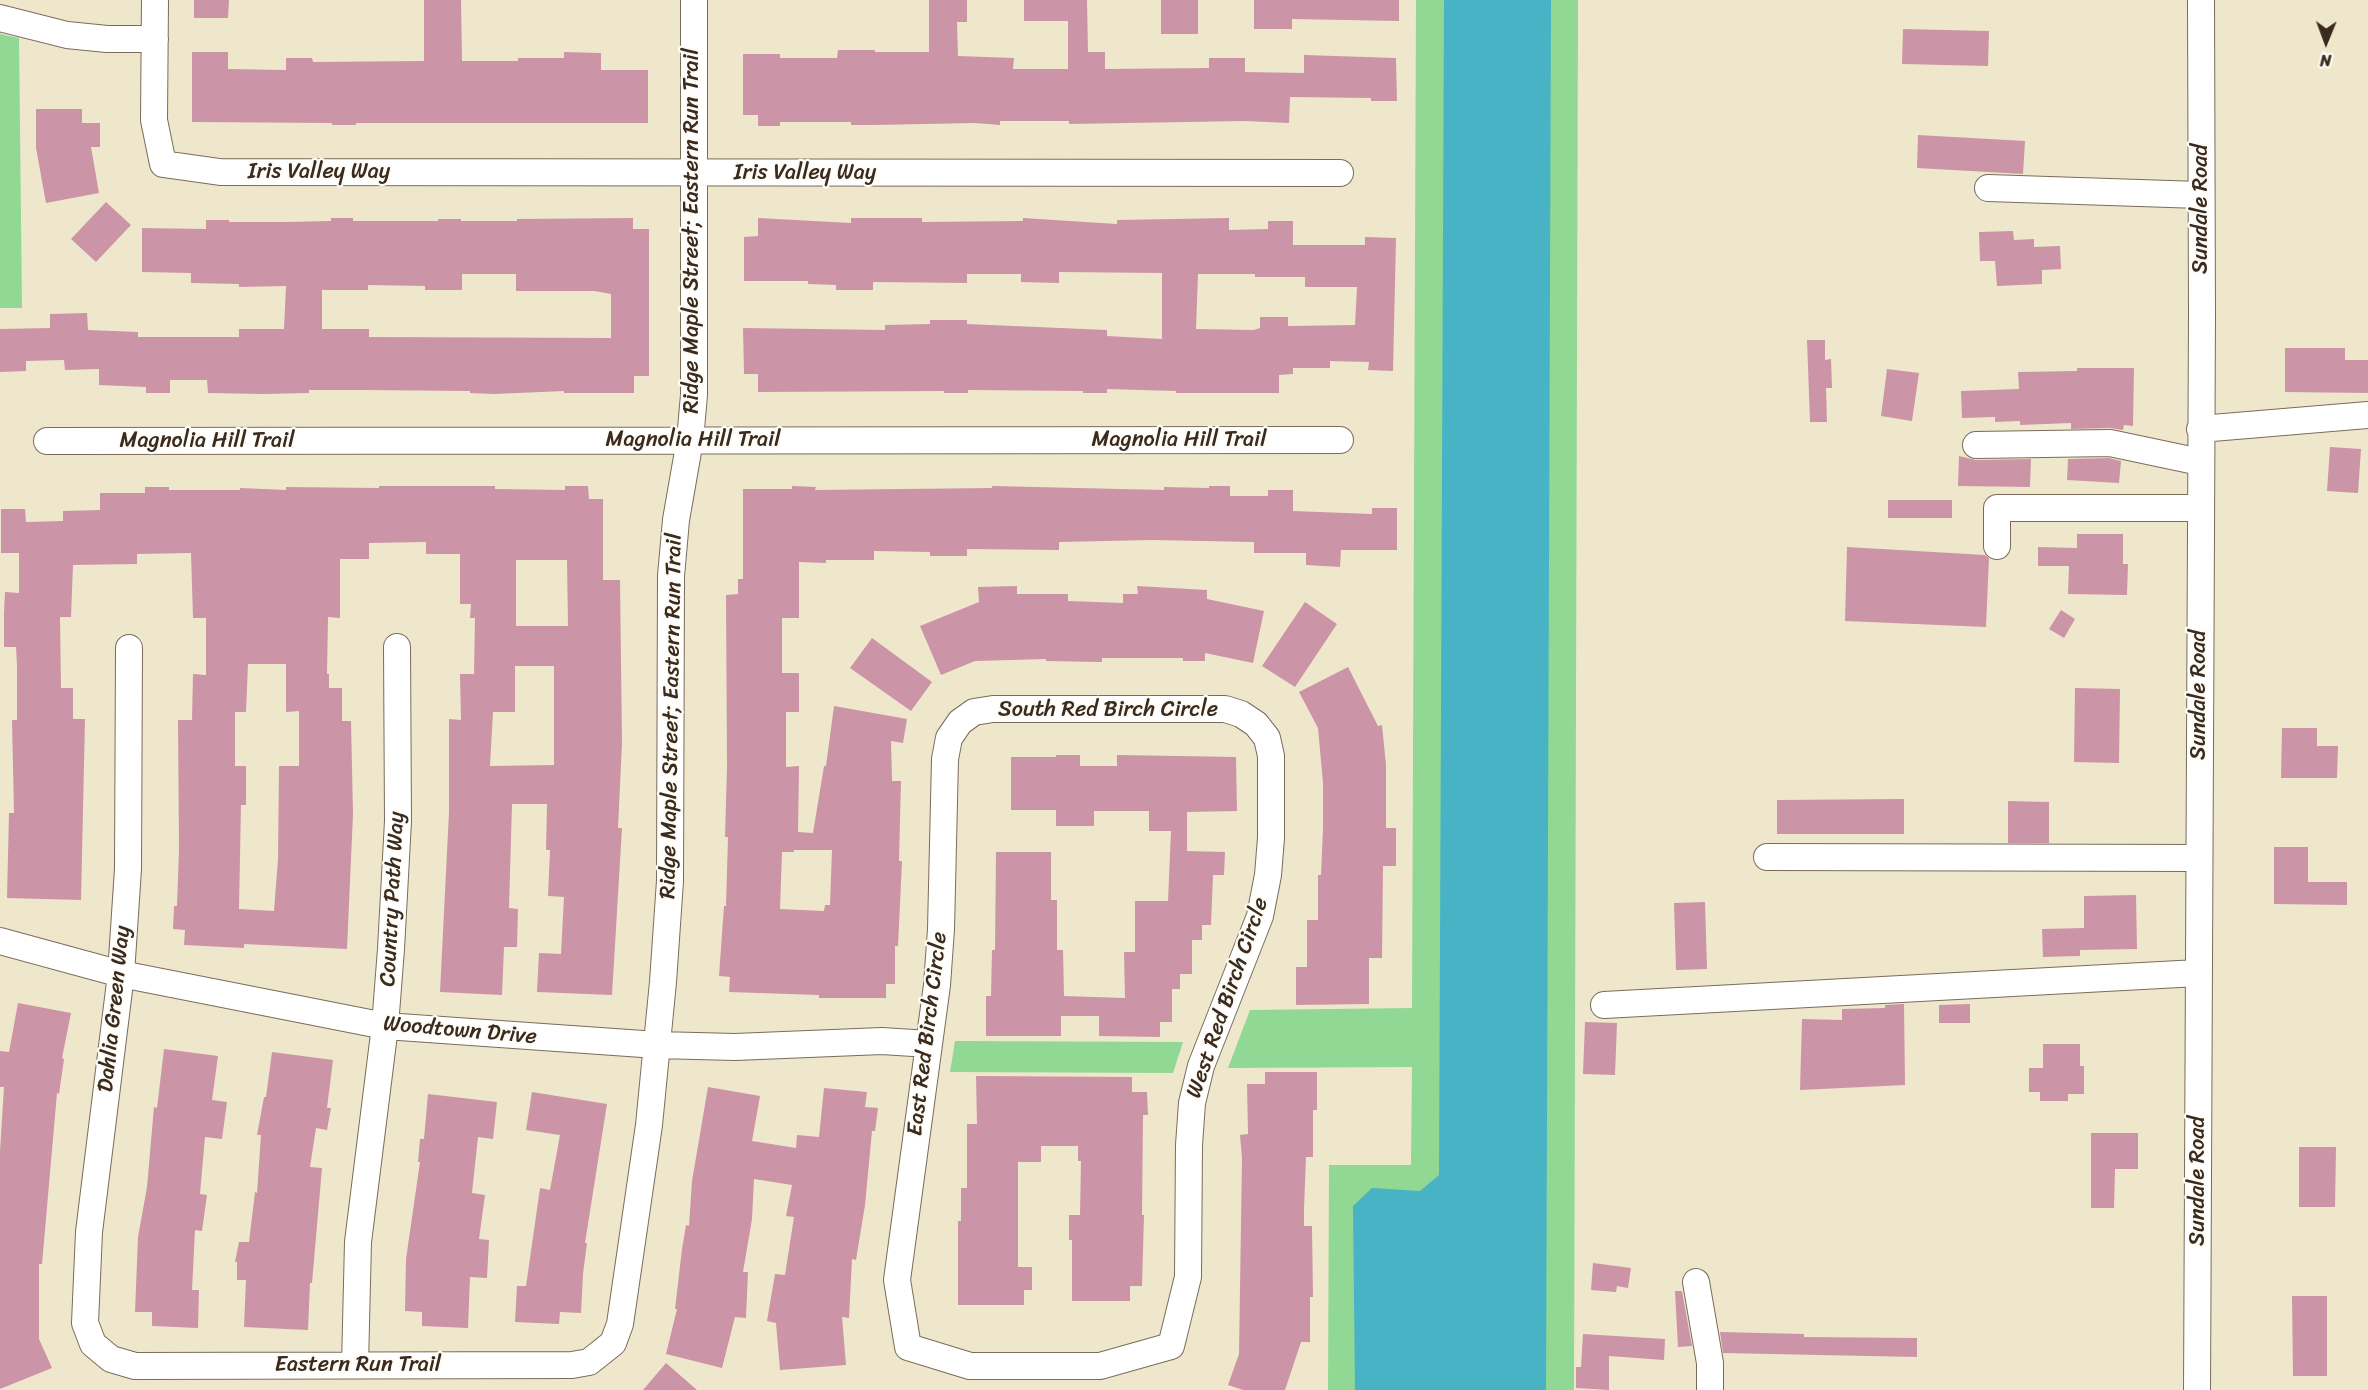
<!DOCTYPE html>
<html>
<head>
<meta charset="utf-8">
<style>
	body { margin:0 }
	#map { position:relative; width:2368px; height:1390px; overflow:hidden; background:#efe7cc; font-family:Sriracha,sans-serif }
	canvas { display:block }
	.north { position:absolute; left:2296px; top:12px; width:60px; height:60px; -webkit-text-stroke:4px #fdfcf7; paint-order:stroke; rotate:181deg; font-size:16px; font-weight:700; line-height:24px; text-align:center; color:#3b2a1e }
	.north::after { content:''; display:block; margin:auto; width:21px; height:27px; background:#3b2a1e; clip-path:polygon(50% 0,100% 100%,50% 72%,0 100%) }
</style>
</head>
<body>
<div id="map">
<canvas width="2368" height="1390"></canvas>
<div class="north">N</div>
</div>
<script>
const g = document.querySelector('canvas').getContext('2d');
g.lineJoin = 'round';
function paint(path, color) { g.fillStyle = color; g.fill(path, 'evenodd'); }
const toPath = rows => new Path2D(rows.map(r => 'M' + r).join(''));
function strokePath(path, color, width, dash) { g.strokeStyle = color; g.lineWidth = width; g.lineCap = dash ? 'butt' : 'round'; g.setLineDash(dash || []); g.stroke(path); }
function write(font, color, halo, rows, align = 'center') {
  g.font = font + ' Sriracha,sans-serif'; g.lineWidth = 4.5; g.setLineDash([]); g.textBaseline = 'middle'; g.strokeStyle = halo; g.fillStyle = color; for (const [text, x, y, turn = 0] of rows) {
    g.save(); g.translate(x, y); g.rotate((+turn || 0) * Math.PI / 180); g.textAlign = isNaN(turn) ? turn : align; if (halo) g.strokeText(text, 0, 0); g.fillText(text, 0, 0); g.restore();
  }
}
const green = toPath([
	[1416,0,1578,0,1574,1390,1328,1390,1329,1165,1411,1165,1412,1067,1228,1068,1250,1010,1412,1008],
	[0,34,19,38,22,308,0,308],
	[955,1041,1183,1042,1173,1073,950,1072]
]);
const water = toPath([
	[1444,0,1551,0,1546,1390,1355,1390,1353,1206,1372,1188,1420,1191,1439,1175]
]);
const building = toPath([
	[194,0,229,0,228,18,194,18],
	[424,0,461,0,462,61,518,61,518,58,564,58,564,52,601,53,601,70,648,70,648,123,356,123,356,125,332,125,332,123,192,122,192,52,228,52,228,69,286,70,286,58,312,58,313,62,424,61],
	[929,0,967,0,967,22,957,22,958,56,1014,58,1013,69,1068,69,1068,21,1024,21,1024,0,1087,0,1088,52,1105,52,1105,69,1209,68,1209,58,1245,58,1245,72,1304,73,1304,55,1396,58,1397,101,1371,101,1371,98,1290,97,1289,123,1245,121,1069,124,1069,121,1000,121,1000,125,975,123,874,125,851,125,851,122,780,122,780,126,758,126,758,115,743,115,743,54,780,54,780,58,837,58,838,50,875,50,875,52,929,52],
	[1161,0,1198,0,1198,34,1161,34],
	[1254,0,1399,0,1399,21,1292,19,1292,29,1254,29],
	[1903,29,1989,31,1988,66,1902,64],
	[36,109,82,109,82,123,100,123,100,147,91,147,99,193,46,203,36,148],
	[1918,135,2025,141,2023,174,1917,168],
	[106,202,131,225,96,262,71,239],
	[331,218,353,218,353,221,438,221,438,219,461,219,461,221,517,221,517,219,633,218,633,229,649,229,649,376,634,376,634,393,564,393,564,391,494,394,470,393,470,391,362,390,309,390,309,393,263,394,208,393,207,380,170,380,170,393,146,393,146,387,99,385,99,369,65,370,64,360,26,361,26,371,0,372,0,329,50,328,50,314,87,313,88,330,138,332,138,337,239,337,239,329,284,329,286,286,239,287,239,284,191,283,191,273,142,272,142,228,206,229,206,220,229,220,229,222,286,222,331,221],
	[462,274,516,274,516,291,594,291,611,294,611,338,369,337,369,329,322,329,322,290,368,290,368,285,425,286,425,290,462,290],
	[758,218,851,223,851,218,922,218,922,222,1023,221,1023,218,1117,224,1117,220,1229,218,1229,230,1268,229,1268,221,1293,221,1293,245,1365,245,1365,237,1396,238,1393,371,1368,370,1369,362,1330,361,1330,368,1293,368,1293,374,1279,375,1279,393,1176,393,1176,391,1107,389,1107,393,1083,393,1083,391,968,390,968,393,944,393,944,391,758,392,758,374,744,374,743,328,885,330,885,325,930,324,930,320,967,320,967,324,1107,330,1107,336,1162,339,1162,273,1059,272,1059,283,1021,282,1021,274,967,274,967,283,873,282,873,290,836,290,836,285,808,284,808,281,744,281,744,237,758,236],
	[1198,274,1255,274,1255,277,1305,277,1305,287,1357,287,1355,325,1288,326,1288,317,1260,317,1260,328,1254,330,1196,329],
	[2013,231,2014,240,2034,239,2034,247,2060,246,2061,269,2042,270,2042,284,1997,286,1995,261,1980,261,1979,232],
	[1807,340,1825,340,1825,360,1831,359,1832,388,1826,388,1827,422,1810,422],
	[2285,348,2345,348,2345,360,2368,360,2368,393,2285,392],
	[2077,368,2134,368,2133,426,2124,425,2123,430,2110,428,2071,429,2071,423,2020,425,2020,421,1995,422,1995,417,1962,418,1961,391,2019,389,2018,372,2077,371],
	[1887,369,1919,373,1912,421,1881,416],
	[2330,447,2361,449,2358,493,2327,491],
	[1959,456,1976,460,2031,459,2030,487,1958,486],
	[2109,458,2121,461,2119,483,2067,480,2068,459],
	[379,486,495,486,495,489,565,490,565,486,588,486,589,499,603,499,603,580,620,580,622,743,618,828,622,828,612,995,537,992,539,953,561,954,564,897,548,896,550,850,546,850,547,804,512,804,509,908,518,909,517,947,504,947,502,995,440,992,449,812,449,719,461,720,460,674,474,674,475,618,470,618,471,604,460,604,460,554,426,554,426,542,369,543,369,559,340,559,340,618,328,617,327,674,329,674,329,688,342,688,342,721,351,721,353,814,347,949,244,944,244,948,184,945,185,930,173,929,174,906,177,906,179,850,178,720,192,720,193,674,206,675,206,618,193,618,191,553,137,554,137,564,73,565,71,617,60,617,61,688,73,688,73,719,85,719,81,900,7,898,9,813,14,813,12,720,17,720,17,665,16,647,4,647,4,613,5,592,19,593,19,553,1,553,1,509,25,509,26,522,63,521,63,511,100,510,100,493,145,493,145,487,169,487,169,490,240,490,240,488,286,490,286,487,379,488],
	[516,560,567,560,568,626,516,626],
	[248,664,286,664,286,712,299,711,299,766,279,766,278,859,274,911,239,909,241,805,246,805,246,766,235,766,235,712,246,712],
	[515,666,554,666,554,765,490,766,493,712,515,712],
	[792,486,816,487,815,490,992,488,992,486,1164,490,1164,487,1209,488,1209,486,1230,486,1230,496,1268,496,1268,490,1293,490,1293,511,1372,514,1372,508,1397,508,1397,550,1341,550,1340,567,1306,565,1306,553,1254,553,1254,542,1152,540,1059,542,1059,550,967,549,967,556,930,556,930,552,874,551,874,560,826,560,826,563,799,562,799,618,782,618,782,673,799,673,799,712,786,712,786,767,799,766,798,832,813,833,824,766,826,766,834,706,907,719,903,743,891,741,892,781,901,781,899,861,902,861,898,946,895,946,895,984,886,984,886,998,819,998,819,995,729,992,730,977,719,976,724,906,726,906,728,837,725,837,727,767,726,595,738,594,738,579,743,579,743,489,792,489],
	[794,850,832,850,830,905,825,905,824,911,780,909,782,852,794,852],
	[1888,500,1952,500,1952,518,1888,518],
	[2077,534,2123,534,2123,564,2128,564,2127,595,2068,594,2069,566,2038,566,2038,547,2077,548],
	[1847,547,1985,555,1989,558,1986,627,1845,621],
	[1017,586,1017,594,1068,594,1068,601,1123,603,1123,594,1138,594,1137,586,1207,590,1207,599,1264,611,1253,663,1205,653,1205,661,1183,661,1183,658,1102,658,1102,662,1046,661,1046,659,975,661,941,675,920,626,979,602,978,587],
	[1305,602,1337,624,1295,687,1262,666],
	[2061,610,2075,619,2064,638,2049,629],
	[872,638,932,682,911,711,850,668],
	[1348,667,1378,726,1382,725,1386,765,1386,828,1396,828,1396,866,1383,866,1382,958,1369,958,1369,1004,1296,1005,1296,967,1307,967,1307,920,1318,920,1318,875,1321,875,1323,828,1323,783,1318,728,1299,692],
	[2075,688,2120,689,2119,763,2074,762],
	[2282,728,2317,728,2317,746,2338,746,2337,778,2281,778],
	[1056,755,1080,755,1080,766,1117,766,1117,755,1236,757,1237,811,1187,812,1187,851,1225,852,1224,875,1213,875,1211,925,1202,925,1202,940,1192,940,1192,974,1180,974,1180,989,1172,989,1172,1022,1160,1022,1160,1037,1099,1036,1099,1016,1061,1016,1061,1036,986,1036,986,996,991,996,992,950,995,950,996,852,1051,852,1051,900,1057,900,1057,950,1063,950,1064,996,1125,998,1124,952,1135,952,1135,901,1168,901,1171,831,1149,831,1149,811,1094,811,1094,826,1056,826,1056,810,1011,810,1011,757,1056,757],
	[1904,799,1904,834,1777,834,1777,800],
	[2008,801,2049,802,2049,843,2008,843],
	[2274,847,2308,847,2308,882,2347,882,2347,905,2274,904],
	[2136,895,2137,949,2080,950,2080,956,2043,957,2042,929,2084,928,2084,896],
	[1705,902,1707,969,1676,970,1674,903],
	[18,1003,71,1013,62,1058,64,1059,59,1094,57,1093,42,1264,39,1264,39,1339,52,1368,0,1389,0,1151,4,1087,0,1087,0,1051,9,1052],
	[1902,1004,1904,1004,1905,1085,1800,1090,1802,1019,1842,1020,1842,1009,1885,1008,1885,1005],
	[1970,1004,1970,1023,1939,1023,1939,1005],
	[1585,1022,1617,1023,1615,1075,1583,1074],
	[2043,1044,2080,1044,2080,1066,2084,1066,2084,1094,2068,1094,2068,1101,2040,1101,2040,1092,2029,1092,2029,1068,2043,1068],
	[164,1049,218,1056,212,1100,227,1102,222,1139,205,1137,200,1194,207,1195,202,1231,195,1230,192,1290,199,1290,198,1328,152,1326,152,1312,135,1312,138,1237,147,1187,154,1107,157,1108],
	[272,1052,333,1060,327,1108,331,1108,327,1130,316,1128,310,1167,322,1168,312,1283,310,1283,308,1330,244,1327,246,1280,237,1280,237,1262,235,1262,239,1242,249,1242,255,1192,257,1193,261,1135,257,1135,264,1097,266,1097],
	[1265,1072,1317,1072,1317,1110,1313,1110,1313,1157,1306,1157,1304,1209,1304,1226,1312,1226,1313,1297,1310,1297,1310,1342,1301,1342,1285,1390,1243,1390,1228,1385,1239,1354,1242,1158,1240,1135,1248,1134,1247,1084,1265,1084],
	[976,1076,1132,1077,1132,1092,1147,1092,1148,1115,1143,1115,1142,1215,1144,1215,1142,1286,1130,1286,1130,1301,1072,1301,1072,1240,1069,1240,1069,1215,1080,1215,1081,1161,1078,1161,1078,1146,1041,1146,1041,1162,1018,1162,1018,1267,1032,1267,1032,1290,1024,1290,1024,1305,958,1305,958,1221,961,1221,961,1188,967,1188,967,1124,977,1124],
	[708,1087,760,1096,752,1141,796,1148,797,1135,819,1137,824,1088,867,1092,865,1107,878,1108,875,1131,872,1131,865,1205,856,1260,852,1259,849,1318,842,1317,846,1365,780,1370,776,1323,767,1321,775,1274,785,1275,794,1217,786,1216,792,1185,754,1179,752,1219,743,1272,748,1272,746,1318,735,1317,722,1368,666,1354,677,1309,675,1309,682,1249,686,1225,689,1226,692,1181],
	[532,1092,607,1104,585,1243,587,1243,583,1274,581,1313,560,1312,559,1324,515,1322,517,1286,526,1286,540,1188,550,1190,560,1135,526,1130],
	[428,1094,497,1102,493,1139,478,1137,472,1193,485,1195,479,1239,489,1240,487,1278,470,1277,468,1328,422,1326,422,1312,405,1311,406,1259,420,1162,418,1162,420,1139,424,1139],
	[2091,1133,2138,1133,2138,1169,2115,1169,2114,1208,2091,1208],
	[2299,1147,2336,1147,2335,1207,2299,1207],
	[1593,1263,1631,1268,1628,1288,1617,1286,1616,1292,1591,1290],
	[1675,1291,1682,1291,1692,1346,1678,1347],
	[2292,1296,2327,1296,2327,1376,2293,1376],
	[1720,1332,1804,1334,1804,1337,1917,1338,1917,1357,1723,1353],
	[1583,1334,1665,1339,1664,1360,1609,1356,1609,1390,1576,1388,1576,1367,1581,1367],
	[666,1363,697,1390,643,1390]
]);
const minor = toPath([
	[155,0,154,120,163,164,220,172,1340,173],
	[0,18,67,35,107,39,155,39],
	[1988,188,2200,195],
	[2200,429,2368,415],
	[47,441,1340,440],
	[1976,445,2110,443,2200,462],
	[1997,546,1997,508,2200,508],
	[129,648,128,869,121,974,89,1232,85,1323,93,1344,111,1359,135,1366,572,1365,589,1362,613,1343,620,1324,649,1125,663,982,670,881,671,576,676,520,690,440,694,395,694,0],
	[993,709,1225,709,1241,714,1256,724,1267,738,1271,756,1271,838,1268,875,1260,916,1201,1066,1192,1103,1189,1145,1188,1277,1171,1346,1100,1366,970,1366,908,1347,897,1280,937,985,941,929,945,759,949,738,960,722,974,712,993,709],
	[1767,857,2199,858],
	[0,941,121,974,385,1026,657,1045,735,1047,882,1041,929,1044],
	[1604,1005,2198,973],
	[1696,1282,1710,1363,1710,1390],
	[355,1365,358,1242,385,1026,391,949,398,821,397,647],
	[2197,1390,2202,315,2201,0]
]);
const streetNames = [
	["Iris Valley Way",319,172],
	["Iris Valley Way",805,173],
	["Sundale Road",2201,209,-90],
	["Ridge Maple Street; Eastern Run Trail",692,231,-90],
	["Magnolia Hill Trail",693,440],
	["Magnolia Hill Trail",1179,440],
	["Magnolia Hill Trail",207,441],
	["Sundale Road",2199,695,-90],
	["South Red Birch Circle",1108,710],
	["Ridge Maple Street; Eastern Run Trail",672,716,-89],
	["Country Path Way",393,899,-87],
	["West Red Birch Circle",1228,998,-71],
	["Dahlia Green Way",115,1009,-84],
	["Woodtown Drive",460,1031,5],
	["East Red Birch Circle",928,1034,-83],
	["Sundale Road",2198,1181,-90],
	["Eastern Run Trail",358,1365]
];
paint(green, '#90d893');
paint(water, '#48b3c5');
paint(building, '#cc94a7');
strokePath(minor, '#7a6c5b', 28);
strokePath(minor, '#fff', 26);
write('22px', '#3b2a1e', '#fdfcf7', streetNames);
</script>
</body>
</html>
